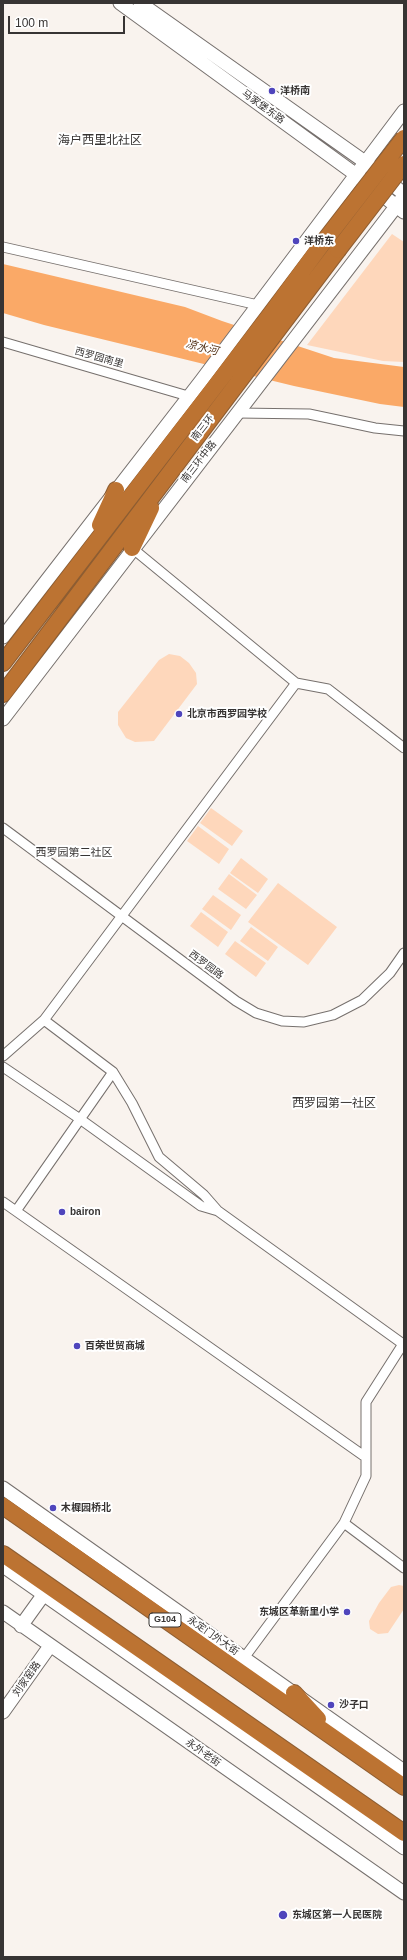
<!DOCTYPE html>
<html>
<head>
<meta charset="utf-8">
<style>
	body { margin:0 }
	#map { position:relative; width:407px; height:1960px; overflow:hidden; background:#f9f3ee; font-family:Arial,sans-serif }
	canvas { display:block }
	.frame { position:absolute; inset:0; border:4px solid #373433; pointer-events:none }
	.scale { position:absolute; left:8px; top:16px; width:117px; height:18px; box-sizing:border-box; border:2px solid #373433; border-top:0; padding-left:5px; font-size:12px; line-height:14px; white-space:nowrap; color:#373433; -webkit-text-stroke:3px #fff; paint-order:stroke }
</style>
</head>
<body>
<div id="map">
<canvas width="407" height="1960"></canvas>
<div class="frame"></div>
<div class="scale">100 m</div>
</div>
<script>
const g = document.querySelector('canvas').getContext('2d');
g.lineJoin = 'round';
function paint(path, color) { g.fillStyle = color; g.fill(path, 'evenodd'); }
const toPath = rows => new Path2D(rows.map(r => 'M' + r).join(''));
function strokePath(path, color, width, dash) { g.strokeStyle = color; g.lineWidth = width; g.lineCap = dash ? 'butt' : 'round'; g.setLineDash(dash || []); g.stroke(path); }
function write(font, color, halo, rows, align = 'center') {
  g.font = font + ' Arial,"Noto Sans SC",sans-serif'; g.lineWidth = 4; g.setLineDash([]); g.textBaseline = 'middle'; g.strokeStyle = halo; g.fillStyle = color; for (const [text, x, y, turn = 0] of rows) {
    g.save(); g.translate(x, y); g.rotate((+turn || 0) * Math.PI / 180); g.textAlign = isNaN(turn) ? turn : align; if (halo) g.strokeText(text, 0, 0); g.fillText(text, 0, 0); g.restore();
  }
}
const green = toPath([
	[392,234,404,242,404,362,383,361,307,345],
	[169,654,180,656,189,663,196,673,197,684,154,741,135,742,126,738,118,725,118,712,159,660],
	[211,808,243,831,232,846,200,823],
	[198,826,229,849,219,864,187,841],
	[241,858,268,879,258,893,230,873],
	[229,874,257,895,246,909,218,889],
	[278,883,337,927,308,965,248,922],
	[213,895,241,915,231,930,202,909],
	[201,912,228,932,218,947,190,926],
	[251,927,278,947,268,961,240,941],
	[235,941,266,963,256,977,225,954],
	[399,1585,404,1586,404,1609,388,1633,378,1634,370,1629,369,1621,379,1603,391,1587]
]);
const water = toPath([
	[3,264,185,307,222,321,334,358,404,367,404,407,380,404,294,386,44,325,3,313]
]);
const street = toPath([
	[3,247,258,305],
	[3,342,188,396],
	[238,413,309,414,375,428,404,431],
	[132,548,296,683,328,689,404,748],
	[3,828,236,1001,256,1013,282,1021,304,1022,333,1015,362,1000,390,973,404,953],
	[44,1020,113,1072,132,1103,159,1157,204,1195,218,1211],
	[3,1056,44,1020,296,683],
	[3,1067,80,1119,201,1206,218,1211,403,1344,366,1402,366,1476,344,1523,244,1658],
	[3,1202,364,1456],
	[16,1211,113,1072],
	[344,1523,404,1568]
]);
const secondary = toPath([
	[120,3,355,174,404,212],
	[140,3,365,162,404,194],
	[3,637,201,381,404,111],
	[3,719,404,196],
	[3,1488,404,1771],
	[3,1566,337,1800,404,1848],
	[3,1612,404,1893],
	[21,1626,44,1594],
	[3,1712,50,1646]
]);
const highway = toPath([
	[100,525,116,490],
	[132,548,151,508],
	[3,663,272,312,325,240],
	[3,694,338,250],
	[3,1506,404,1787],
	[3,1554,404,1833],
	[294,1693,318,1719]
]);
const highwayBridge = toPath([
	[325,240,404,138],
	[338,250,404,164]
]);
const markers = [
	[272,91,4,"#4f45bc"],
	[296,241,4,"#4f45bc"],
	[179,714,4,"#4f45bc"],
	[62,1212,4,"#4f45bc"],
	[77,1346,4,"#4f45bc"],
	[53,1508,4,"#4f45bc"],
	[347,1612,4,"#4f45bc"],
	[331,1705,4,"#4f45bc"],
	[283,1915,5,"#4f45bc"]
];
const shields = [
	[165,1620,32]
];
const shieldNames = [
	["G104",165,1620]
];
const poiNames = [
	["洋桥南",280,91],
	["洋桥东",304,241],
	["北京市西罗园学校",187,714],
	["bairon",70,1212],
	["百荣世贸商城",85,1346],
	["木樨园桥北",61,1508],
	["东城区革新里小学",339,1612,"right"],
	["沙子口",339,1705],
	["东城区第一人民医院",292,1915]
];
const streetNames = [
	["马家堡东路",263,107,36],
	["西罗园南里",99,358,16],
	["南三环",203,428,-52],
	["南三环中路",199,462,-52],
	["西罗园路",206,965,37],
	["永定门外大街",213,1636,35],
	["刘家窑路",27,1679,-55],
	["永外老街",203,1753,35]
];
const waterNames = [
	["凉水河",202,348,14]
];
const neighbourhoodNames = [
	["西罗园第二社区",74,853]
];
const quarterNames = [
	["海户西里北社区",100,141],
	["西罗园第一社区",334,1104]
];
paint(green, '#fed7bb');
paint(water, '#faa967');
strokePath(street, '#76706d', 11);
strokePath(secondary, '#76706d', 15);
strokePath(highway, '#8d5d32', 18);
strokePath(street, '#fff', 9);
strokePath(secondary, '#fff', 13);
strokePath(highway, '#bc7332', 16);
strokePath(highwayBridge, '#8d5d32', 18, []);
strokePath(highwayBridge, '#bc7332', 16);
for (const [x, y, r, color] of markers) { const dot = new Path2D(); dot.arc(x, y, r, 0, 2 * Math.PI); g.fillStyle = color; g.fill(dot); strokePath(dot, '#fff', 1.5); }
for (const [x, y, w] of shields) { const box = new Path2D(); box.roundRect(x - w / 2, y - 7, w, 14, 3); g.fillStyle = '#fff'; g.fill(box); strokePath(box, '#373433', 1); }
write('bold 9px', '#373433', null, shieldNames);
write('bold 10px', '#373433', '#fff', poiNames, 'left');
write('10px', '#373433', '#fff', streetNames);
write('italic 11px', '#523116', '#fff', waterNames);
write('11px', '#373433', '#fff', neighbourhoodNames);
write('12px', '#373433', '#fff', quarterNames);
</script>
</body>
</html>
